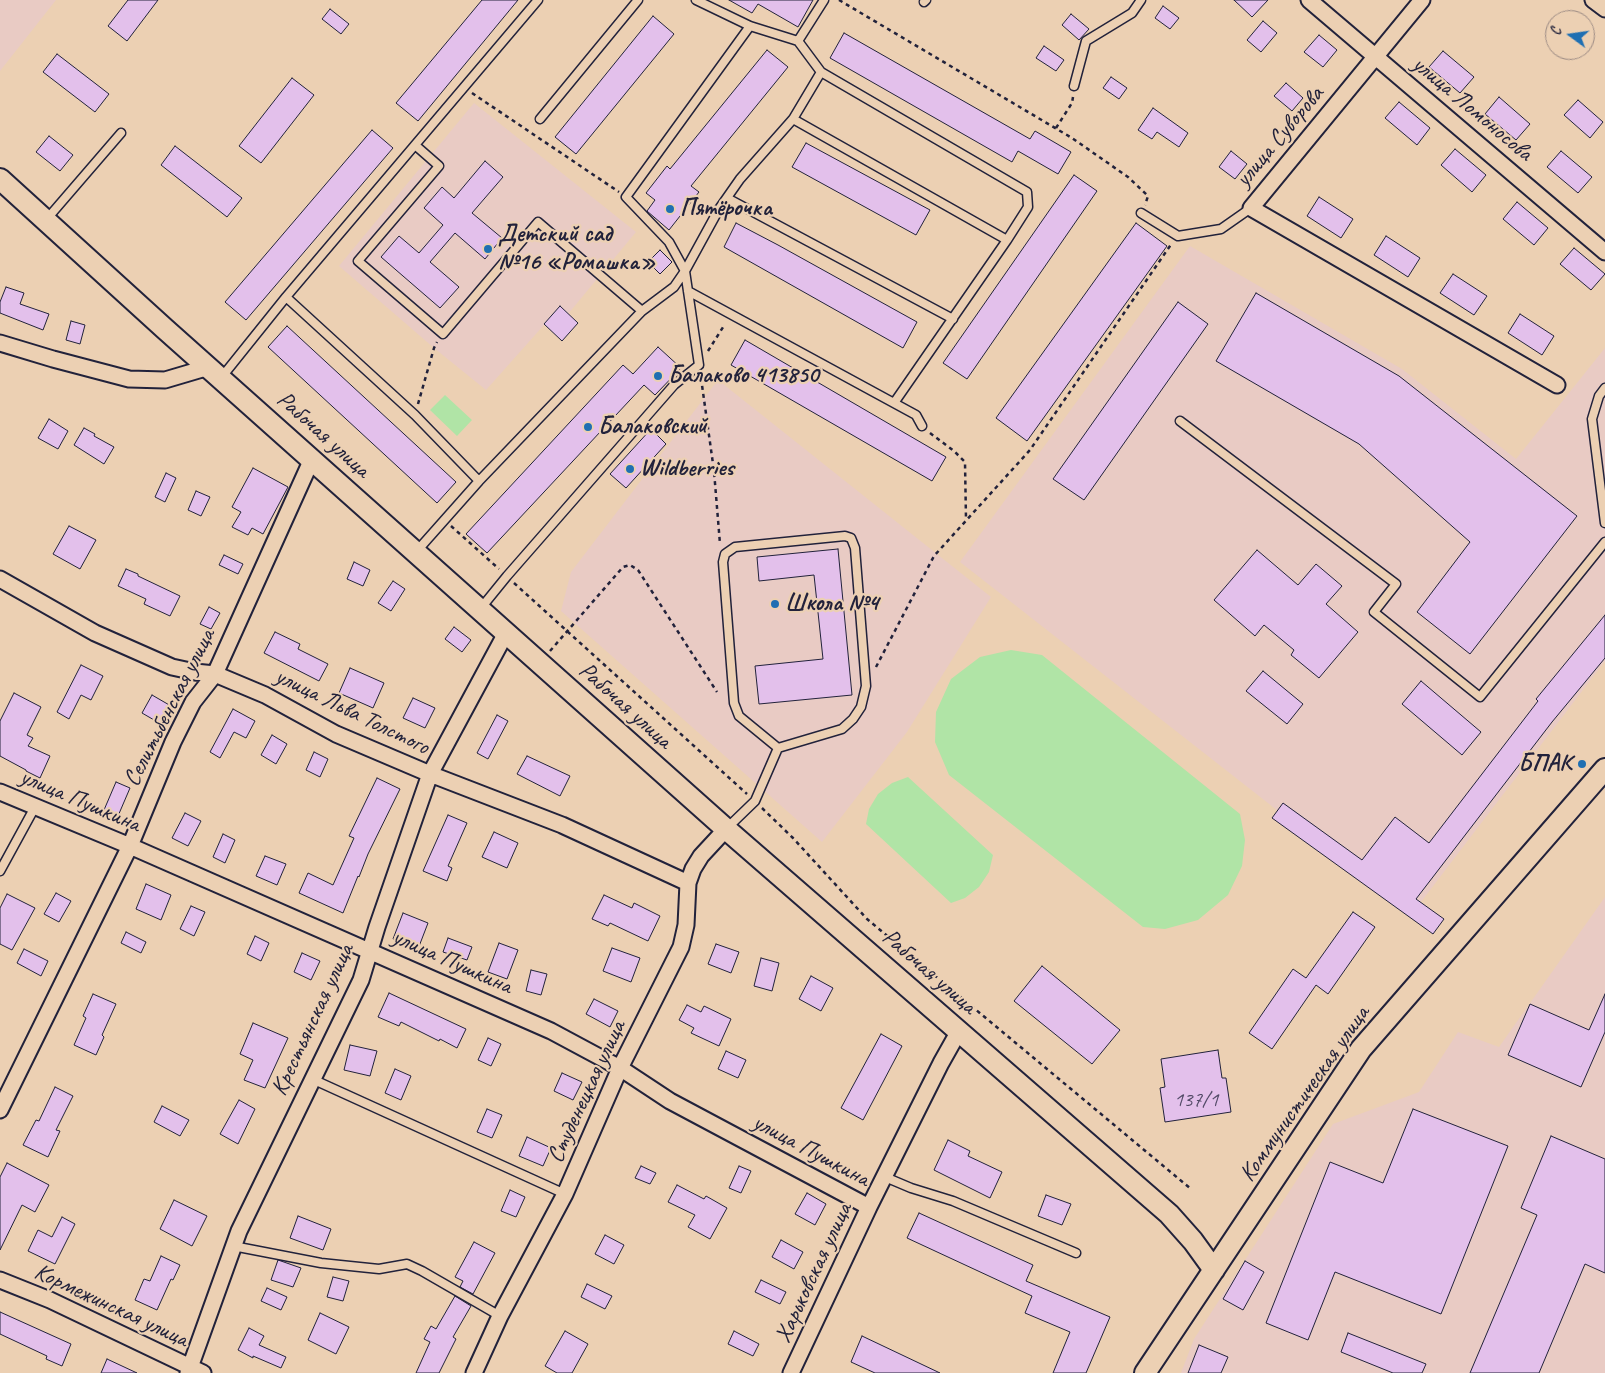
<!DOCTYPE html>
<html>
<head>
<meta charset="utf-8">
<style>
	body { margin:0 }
	#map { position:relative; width:1605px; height:1373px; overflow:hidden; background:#ecd0b3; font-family:Caveat,sans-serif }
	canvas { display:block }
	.north { position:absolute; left:1545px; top:10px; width:50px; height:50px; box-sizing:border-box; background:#ecd0b3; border:1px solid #9b8a83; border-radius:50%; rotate:284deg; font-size:14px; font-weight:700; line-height:20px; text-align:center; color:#22223b }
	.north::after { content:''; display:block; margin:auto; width:18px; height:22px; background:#1f6fb2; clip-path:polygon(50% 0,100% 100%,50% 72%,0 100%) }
</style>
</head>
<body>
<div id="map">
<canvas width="1605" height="1373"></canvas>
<div class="north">С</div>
</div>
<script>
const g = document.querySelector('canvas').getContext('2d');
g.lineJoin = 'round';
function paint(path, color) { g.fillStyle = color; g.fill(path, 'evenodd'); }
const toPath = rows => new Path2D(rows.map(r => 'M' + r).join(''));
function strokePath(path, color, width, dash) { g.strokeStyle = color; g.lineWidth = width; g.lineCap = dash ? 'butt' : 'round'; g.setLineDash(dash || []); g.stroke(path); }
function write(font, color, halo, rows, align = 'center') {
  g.font = font + ' Caveat,sans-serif'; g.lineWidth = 4.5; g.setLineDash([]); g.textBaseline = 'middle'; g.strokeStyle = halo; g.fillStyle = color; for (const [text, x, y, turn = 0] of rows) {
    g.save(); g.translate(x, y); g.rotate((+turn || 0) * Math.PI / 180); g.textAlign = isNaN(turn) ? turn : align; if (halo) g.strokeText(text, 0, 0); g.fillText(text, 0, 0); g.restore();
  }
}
const built = toPath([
	[0,0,56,0,0,71],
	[474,103,636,232,568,314,560,307,486,390,434,348,339,266],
	[1190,246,1402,369,1516,459,1605,348,1605,661,1411,915,960,562],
	[718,380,991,597,907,732,822,842,561,611,571,572],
	[1605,897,1605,1373,1181,1373,1194,1339,1333,1124,1419,1092,1458,1032,1499,1047]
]);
const green = toPath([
	[445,395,472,420,457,436,430,410],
	[1011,650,1042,655,1240,814,1245,840,1242,866,1228,895,1198,920,1165,929,1143,927,949,775,935,742,936,712,951,679,980,657],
	[908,777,993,855,989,872,979,887,965,898,951,903,866,824,869,809,878,794,892,783]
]);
const building = toPath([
	[128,0,158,0,127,41,108,26,128,0],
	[482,0,518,0,418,121,396,103,482,0],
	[729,0,813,0,798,27,758,4,752,13,729,0],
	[1234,0,1268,0,1252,17,1234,0],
	[1163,6,1179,18,1170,29,1155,18,1163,6],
	[330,9,349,24,341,34,322,19,330,9],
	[1071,14,1089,29,1079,40,1062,25,1071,14],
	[653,16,674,34,576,154,555,137,653,16],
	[1263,21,1277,33,1261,52,1247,40,1263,21],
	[844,33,1030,139,1035,131,1071,152,1058,174,1018,151,1012,162,830,58,844,33],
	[1319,35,1337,50,1323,67,1304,52,1319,35],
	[1044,46,1064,60,1056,71,1036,58,1044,46],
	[767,50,788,67,691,186,699,192,669,230,647,211,655,200,646,193,667,166,670,169,767,50],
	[1443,51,1474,77,1460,93,1429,67,1443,51],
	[57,54,109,94,95,112,43,72,57,54],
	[1111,77,1127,88,1119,99,1103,88,1111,77],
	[292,78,314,95,261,163,239,146,292,78],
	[1286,83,1303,98,1292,111,1274,96,1286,83],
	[1499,97,1530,124,1516,140,1485,114,1499,97],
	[1578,100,1603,122,1590,138,1564,115,1578,100],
	[1399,102,1430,128,1417,145,1385,118,1399,102],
	[1153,108,1188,133,1179,147,1157,132,1152,139,1138,130,1153,108],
	[372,130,393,148,246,320,225,302,372,130],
	[49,136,73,155,60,171,36,152,49,136],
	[806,143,930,210,916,235,792,167,806,143],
	[175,146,242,198,227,217,161,165,175,146],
	[1455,149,1486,175,1472,192,1441,165,1455,149],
	[1231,151,1247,164,1235,179,1219,167,1231,151],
	[1561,151,1592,177,1578,193,1547,167,1561,151],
	[485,161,503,177,472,213,502,238,485,259,455,233,430,262,459,287,440,308,381,257,399,236,419,253,443,225,424,208,442,187,454,198,485,161],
	[1074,175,1097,191,967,379,943,363,1074,175],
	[1319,197,1353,219,1341,238,1307,216,1319,197],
	[1517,202,1548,228,1534,245,1503,219,1517,202],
	[736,223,778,245,917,322,903,348,724,247,736,223],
	[1136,223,1167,246,1027,441,996,418,1136,223],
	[1386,236,1420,258,1408,277,1374,255,1386,236],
	[1574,248,1605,274,1591,290,1560,264,1574,248],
	[660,250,672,262,660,274,648,262,660,250],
	[1453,274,1487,296,1474,315,1440,293,1453,274],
	[6,287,24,293,20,304,49,314,43,330,0,313,0,302,6,287],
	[1256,293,1399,376,1577,516,1470,654,1417,612,1470,542,1359,444,1216,361,1256,293],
	[1178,302,1208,324,1084,500,1053,479,1178,302],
	[560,306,578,323,562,341,544,324,560,306],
	[1520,314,1554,336,1542,355,1508,333,1520,314],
	[71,321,85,325,80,344,66,340,71,321],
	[287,326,456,482,437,503,268,347,287,326],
	[745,340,946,457,932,481,731,365,745,340],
	[658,347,681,368,655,395,644,385,487,553,466,534,623,365,633,374,658,347],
	[49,419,68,431,58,449,38,438,49,419],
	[84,428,95,434,94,436,114,447,104,464,74,445,84,428],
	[651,429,666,444,626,488,610,474,651,429],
	[253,468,288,487,263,534,252,528,248,535,232,527,241,512,232,507,253,468],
	[166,473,176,478,165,502,155,497,166,473],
	[196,491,210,497,201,516,188,510,196,491],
	[69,526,96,540,80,569,53,554,69,526],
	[838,549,852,695,759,704,755,666,823,659,814,575,759,581,757,557,838,549],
	[1257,550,1298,585,1316,564,1342,586,1326,604,1358,632,1319,678,1291,655,1294,650,1264,625,1255,636,1214,600,1257,550],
	[224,555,243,564,238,574,219,565,224,555],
	[354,562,370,570,363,586,347,579,354,562],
	[126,569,138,574,138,576,180,596,170,616,144,604,146,599,118,586,126,569],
	[393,581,405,589,391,611,378,603,393,581],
	[209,607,220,613,211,629,200,624,209,607],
	[1605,615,1605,658,1552,722,1416,899,1444,919,1433,934,1272,818,1283,803,1362,860,1395,817,1429,843,1538,701,1536,699,1605,615],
	[454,627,471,640,462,652,445,639,454,627],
	[275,632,300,644,298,649,328,664,319,681,264,653,275,632],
	[81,665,103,676,91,700,81,695,69,719,57,712,81,665],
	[350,668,384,683,373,708,339,693,350,668],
	[1263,671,1303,704,1287,724,1246,691,1263,671],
	[1421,681,1481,732,1462,755,1402,704,1421,681],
	[14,693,41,707,27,735,33,738,28,746,50,756,40,778,26,771,26,770,0,756,0,721,14,693],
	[152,695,171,706,161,724,142,713,152,695],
	[413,698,435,708,425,728,403,718,413,698],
	[233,709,255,721,246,738,234,732,220,758,210,752,233,709],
	[497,715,508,721,488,759,477,753,497,715],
	[272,735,287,744,276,764,261,755,272,735],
	[314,752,328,759,320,777,306,770,314,752],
	[527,756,570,776,560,796,517,774,527,756],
	[377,778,400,789,368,854,359,877,358,876,343,913,299,893,308,873,333,885,354,838,349,836,377,778],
	[116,782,130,788,118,816,104,810,116,782],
	[185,813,201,821,188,846,172,838,185,813],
	[448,815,467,823,448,866,452,868,447,881,423,871,448,815],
	[494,832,518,843,507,868,482,857,494,832],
	[223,834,235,840,225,863,213,857,223,834],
	[265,856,286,864,277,885,256,876,265,856],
	[146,884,171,895,161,920,136,909,146,884],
	[56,893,71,901,59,922,44,914,56,893],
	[7,894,35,908,12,950,0,944,0,908,7,894],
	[604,895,632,908,634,903,660,916,648,941,610,923,608,926,592,919,604,895],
	[191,906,205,912,194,936,180,929,191,906],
	[1353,912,1375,927,1328,994,1316,985,1272,1049,1249,1033,1293,969,1306,978,1353,912],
	[403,913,428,923,418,949,393,939,403,913],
	[126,932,146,942,141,953,121,943,126,932],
	[255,936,269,943,261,961,247,954,255,936],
	[448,938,472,947,467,960,443,952,448,938],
	[499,943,518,950,507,979,488,972,499,943],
	[716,944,739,952,731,973,708,964,716,944],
	[612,948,640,958,631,982,603,971,612,948],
	[24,949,48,961,41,976,17,963,24,949],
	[302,953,320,961,311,980,294,972,302,953],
	[761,958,779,963,772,991,754,986,761,958],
	[1042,966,1120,1030,1092,1064,1014,1001,1042,966],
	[531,970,547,974,541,995,526,991,531,970],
	[811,976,833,988,821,1011,799,999,811,976],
	[389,993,466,1029,457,1048,440,1039,439,1041,401,1022,399,1026,378,1017,389,993],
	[93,994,116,1004,102,1035,104,1037,96,1055,74,1045,86,1018,83,1016,93,994],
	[1605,994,1605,1032,1581,1087,1508,1055,1530,1004,1589,1030,1605,994],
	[594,999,618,1011,610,1027,586,1014,594,999],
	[687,1005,701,1012,704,1006,731,1019,719,1046,691,1033,694,1028,679,1020,687,1005],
	[253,1023,288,1038,265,1088,244,1080,253,1060,240,1054,253,1023],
	[881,1034,902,1046,863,1120,841,1108,881,1034],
	[488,1038,501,1044,491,1066,478,1060,488,1038],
	[350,1045,377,1051,370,1076,344,1070,350,1045],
	[1218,1050,1222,1078,1226,1078,1231,1112,1165,1122,1160,1088,1165,1087,1161,1059,1218,1050],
	[726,1051,746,1060,738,1078,718,1069,726,1051],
	[395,1069,411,1076,401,1100,385,1093,395,1069],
	[562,1073,582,1082,573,1100,554,1091,562,1073],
	[55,1087,73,1096,56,1130,60,1131,48,1157,23,1145,36,1120,39,1121,55,1087],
	[239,1100,255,1109,238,1144,220,1134,239,1100],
	[162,1106,189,1120,180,1136,154,1122,162,1106],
	[487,1109,502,1115,492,1138,477,1132,487,1109],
	[1413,1109,1508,1146,1441,1314,1335,1272,1308,1340,1266,1323,1330,1162,1383,1183,1413,1109],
	[1551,1136,1605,1159,1605,1273,1585,1264,1539,1373,1470,1373,1537,1215,1521,1208,1551,1136],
	[527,1137,551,1148,543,1166,519,1156,527,1137],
	[948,1140,970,1151,968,1156,1002,1172,990,1198,934,1170,948,1140],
	[7,1163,49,1185,35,1212,22,1205,0,1250,0,1177,7,1163],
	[641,1166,656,1173,650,1184,635,1178,641,1166],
	[739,1166,751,1171,741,1193,729,1188,739,1166],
	[677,1185,704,1199,706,1196,727,1208,710,1239,688,1227,695,1215,668,1202,677,1185],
	[510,1190,525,1197,516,1217,501,1211,510,1190],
	[807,1193,826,1204,815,1225,795,1214,807,1193],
	[1046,1195,1071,1204,1062,1225,1038,1216,1046,1195],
	[174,1200,207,1216,192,1246,160,1229,174,1200],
	[919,1213,1033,1265,1026,1281,1110,1317,1086,1373,1053,1373,1070,1332,1025,1313,1032,1296,907,1238,919,1213],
	[298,1216,331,1229,323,1250,290,1238,298,1216],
	[62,1217,75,1224,55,1264,28,1251,38,1230,52,1237,62,1217],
	[605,1235,624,1245,614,1264,595,1254,605,1235],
	[781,1240,803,1252,794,1269,772,1257,781,1240],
	[474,1242,495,1253,473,1294,460,1287,463,1281,455,1277,474,1242],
	[161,1256,180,1265,173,1280,171,1279,157,1310,135,1300,144,1279,150,1281,161,1256],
	[278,1260,301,1268,293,1287,271,1280,278,1260],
	[1245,1261,1264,1272,1243,1310,1223,1299,1245,1261],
	[333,1277,349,1281,343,1301,327,1297,333,1277],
	[761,1280,786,1292,780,1304,755,1292,761,1280],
	[587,1284,612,1296,605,1309,581,1297,587,1284],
	[267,1288,287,1297,281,1310,261,1301,267,1288],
	[455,1296,471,1306,453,1337,456,1339,439,1373,416,1373,430,1342,424,1339,431,1326,436,1329,455,1296],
	[0,1312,71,1344,62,1366,46,1359,47,1356,0,1334,0,1312],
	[320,1313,349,1327,336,1354,308,1340,320,1313],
	[249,1328,264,1336,259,1345,286,1357,281,1368,253,1356,253,1358,238,1350,249,1328],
	[565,1331,588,1344,572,1373,557,1373,545,1366,565,1331],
	[734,1331,759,1344,753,1356,728,1344,734,1331],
	[1348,1333,1426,1364,1422,1373,1393,1373,1341,1352,1348,1333],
	[862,1336,940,1373,875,1373,851,1362,862,1336],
	[1199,1345,1228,1357,1221,1373,1188,1373,1199,1345],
	[107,1359,137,1373,101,1373,107,1359]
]);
const path = toPath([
	[839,0,1072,138,1128,177,1148,196,1145,205],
	[472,93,619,192],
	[1056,128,1072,103,1073,97],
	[708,351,725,324],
	[701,378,714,471,720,544],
	[418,404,434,348,437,342],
	[930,433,954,451,965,462,966,519],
	[451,526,499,569],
	[514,583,747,794],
	[550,651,623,567,630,565,638,570,717,692],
	[876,667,934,556,1030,450,1172,243],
	[762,808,793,838,867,919,1191,1189]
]);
const lane = toPath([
	[696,0,750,26,798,41],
	[924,2,926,0],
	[821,72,1027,192,1028,207,1007,240],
	[1074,86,1086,41,1132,13,1141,0],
	[540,119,638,0],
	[793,119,1007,240,894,403],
	[415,145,439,166,358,261,443,334,538,222,642,311],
	[727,198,953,319],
	[1141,213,1178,236,1221,229,1251,208],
	[46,220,121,133],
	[688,291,916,415,922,426],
	[286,297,415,415,479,481],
	[221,378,286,297,538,0],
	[1605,388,1599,396,1592,419,1605,523],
	[1180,421,1396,584,1374,612,1480,697,1605,542],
	[416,552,479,481,642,311,674,287,685,271,719,209,740,179,793,119,821,72,798,41,824,0],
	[481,608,507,576,674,385,699,365,685,271,669,242,626,197,750,26],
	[726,829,755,801,778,748,842,729,853,719,861,707,866,686,855,548,851,538,845,536,735,547,725,554,723,562,734,703,739,716,778,748],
	[0,871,35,807],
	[312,1079,565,1194],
	[885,1177,911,1188,953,1201,1076,1253],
	[233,1246,321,1263,379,1269,407,1264,422,1271,500,1316]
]);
const street = toPath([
	[1309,0,1605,252],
	[1422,0,1251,208,1557,385],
	[1593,0,1605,9],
	[0,343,53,359,129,379,165,380,209,367],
	[0,579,95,633,172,667,195,672,215,674,265,695,336,734,430,774,562,825,688,883],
	[0,792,130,846,551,1031,620,1068,670,1101,869,1207],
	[0,1110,130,846,173,742,193,702,215,674,312,459],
	[0,1280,50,1300,203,1373],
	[188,1373,239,1231,361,980,377,927,430,774,506,633],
	[474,1373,500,1316,565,1194,620,1068,681,947,686,925,688,883,693,869,701,856,726,829],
	[791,1373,869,1207,941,1063,959,1031]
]);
const secondary = toPath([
	[0,179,165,329,726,829,1169,1214,1193,1241,1214,1270],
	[1145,1373,1361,1049,1605,769]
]);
const markers = [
	[670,209,5,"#1f6fb2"],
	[488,249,5,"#1f6fb2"],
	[658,376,5,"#1f6fb2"],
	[588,427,5,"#1f6fb2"],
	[630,469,5,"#1f6fb2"],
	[775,604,5,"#1f6fb2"],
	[1582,764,5,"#1f6fb2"]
];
const numberNames = [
	["137/1",1196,1100]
];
const streetNames = [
	["улица Ломоносова",1472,109,40],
	["улица Суворова",1280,137,-50],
	["Рабочая улица",323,435,42],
	["Рабочая улица",625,706,42],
	["Селитьбенская улица",170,708,-63],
	["улица Льва Толстого",352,712,26],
	["улица Пушкина",80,801,23],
	["улица Пушкина",452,962,24],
	["Рабочая улица",929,972,41],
	["Крестьянская улица",313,1020,-65],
	["Студенецкая улица",587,1092,-65],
	["Коммунистическая улица",1305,1094,-55],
	["улица Пушкина",811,1151,28],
	["Харьковская улица",814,1273,-65],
	["Кормежинская улица",111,1306,25]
];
const poiNames = [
	["Пятёрочка",680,209],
	["Детский сад",498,235],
	["№16 «Ромашка»",498,263],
	["Балаково 413850",668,376],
	["Балаковский",598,427],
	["Wildberries",640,469],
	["Школа №4",785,604],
	["БПАК",1572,764,"right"]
];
paint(built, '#e9cbc4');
paint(green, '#b0e4a6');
paint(building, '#e3c0eb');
strokePath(building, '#22223b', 1);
strokePath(lane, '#22223b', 11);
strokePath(street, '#22223b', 19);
strokePath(secondary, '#22223b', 24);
strokePath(path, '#22223b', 2.5, [4, 4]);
strokePath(lane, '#ecd0b3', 8);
strokePath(street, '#ecd0b3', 15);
strokePath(secondary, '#ecd0b3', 20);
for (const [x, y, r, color] of markers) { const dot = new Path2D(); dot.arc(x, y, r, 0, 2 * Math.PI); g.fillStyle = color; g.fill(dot); strokePath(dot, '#ecd0b3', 2); }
write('21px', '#524a67', null, numberNames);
write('24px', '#22223b', '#ecd0b3', streetNames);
write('bold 24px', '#22223b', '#ecd0b3', poiNames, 'left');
</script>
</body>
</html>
